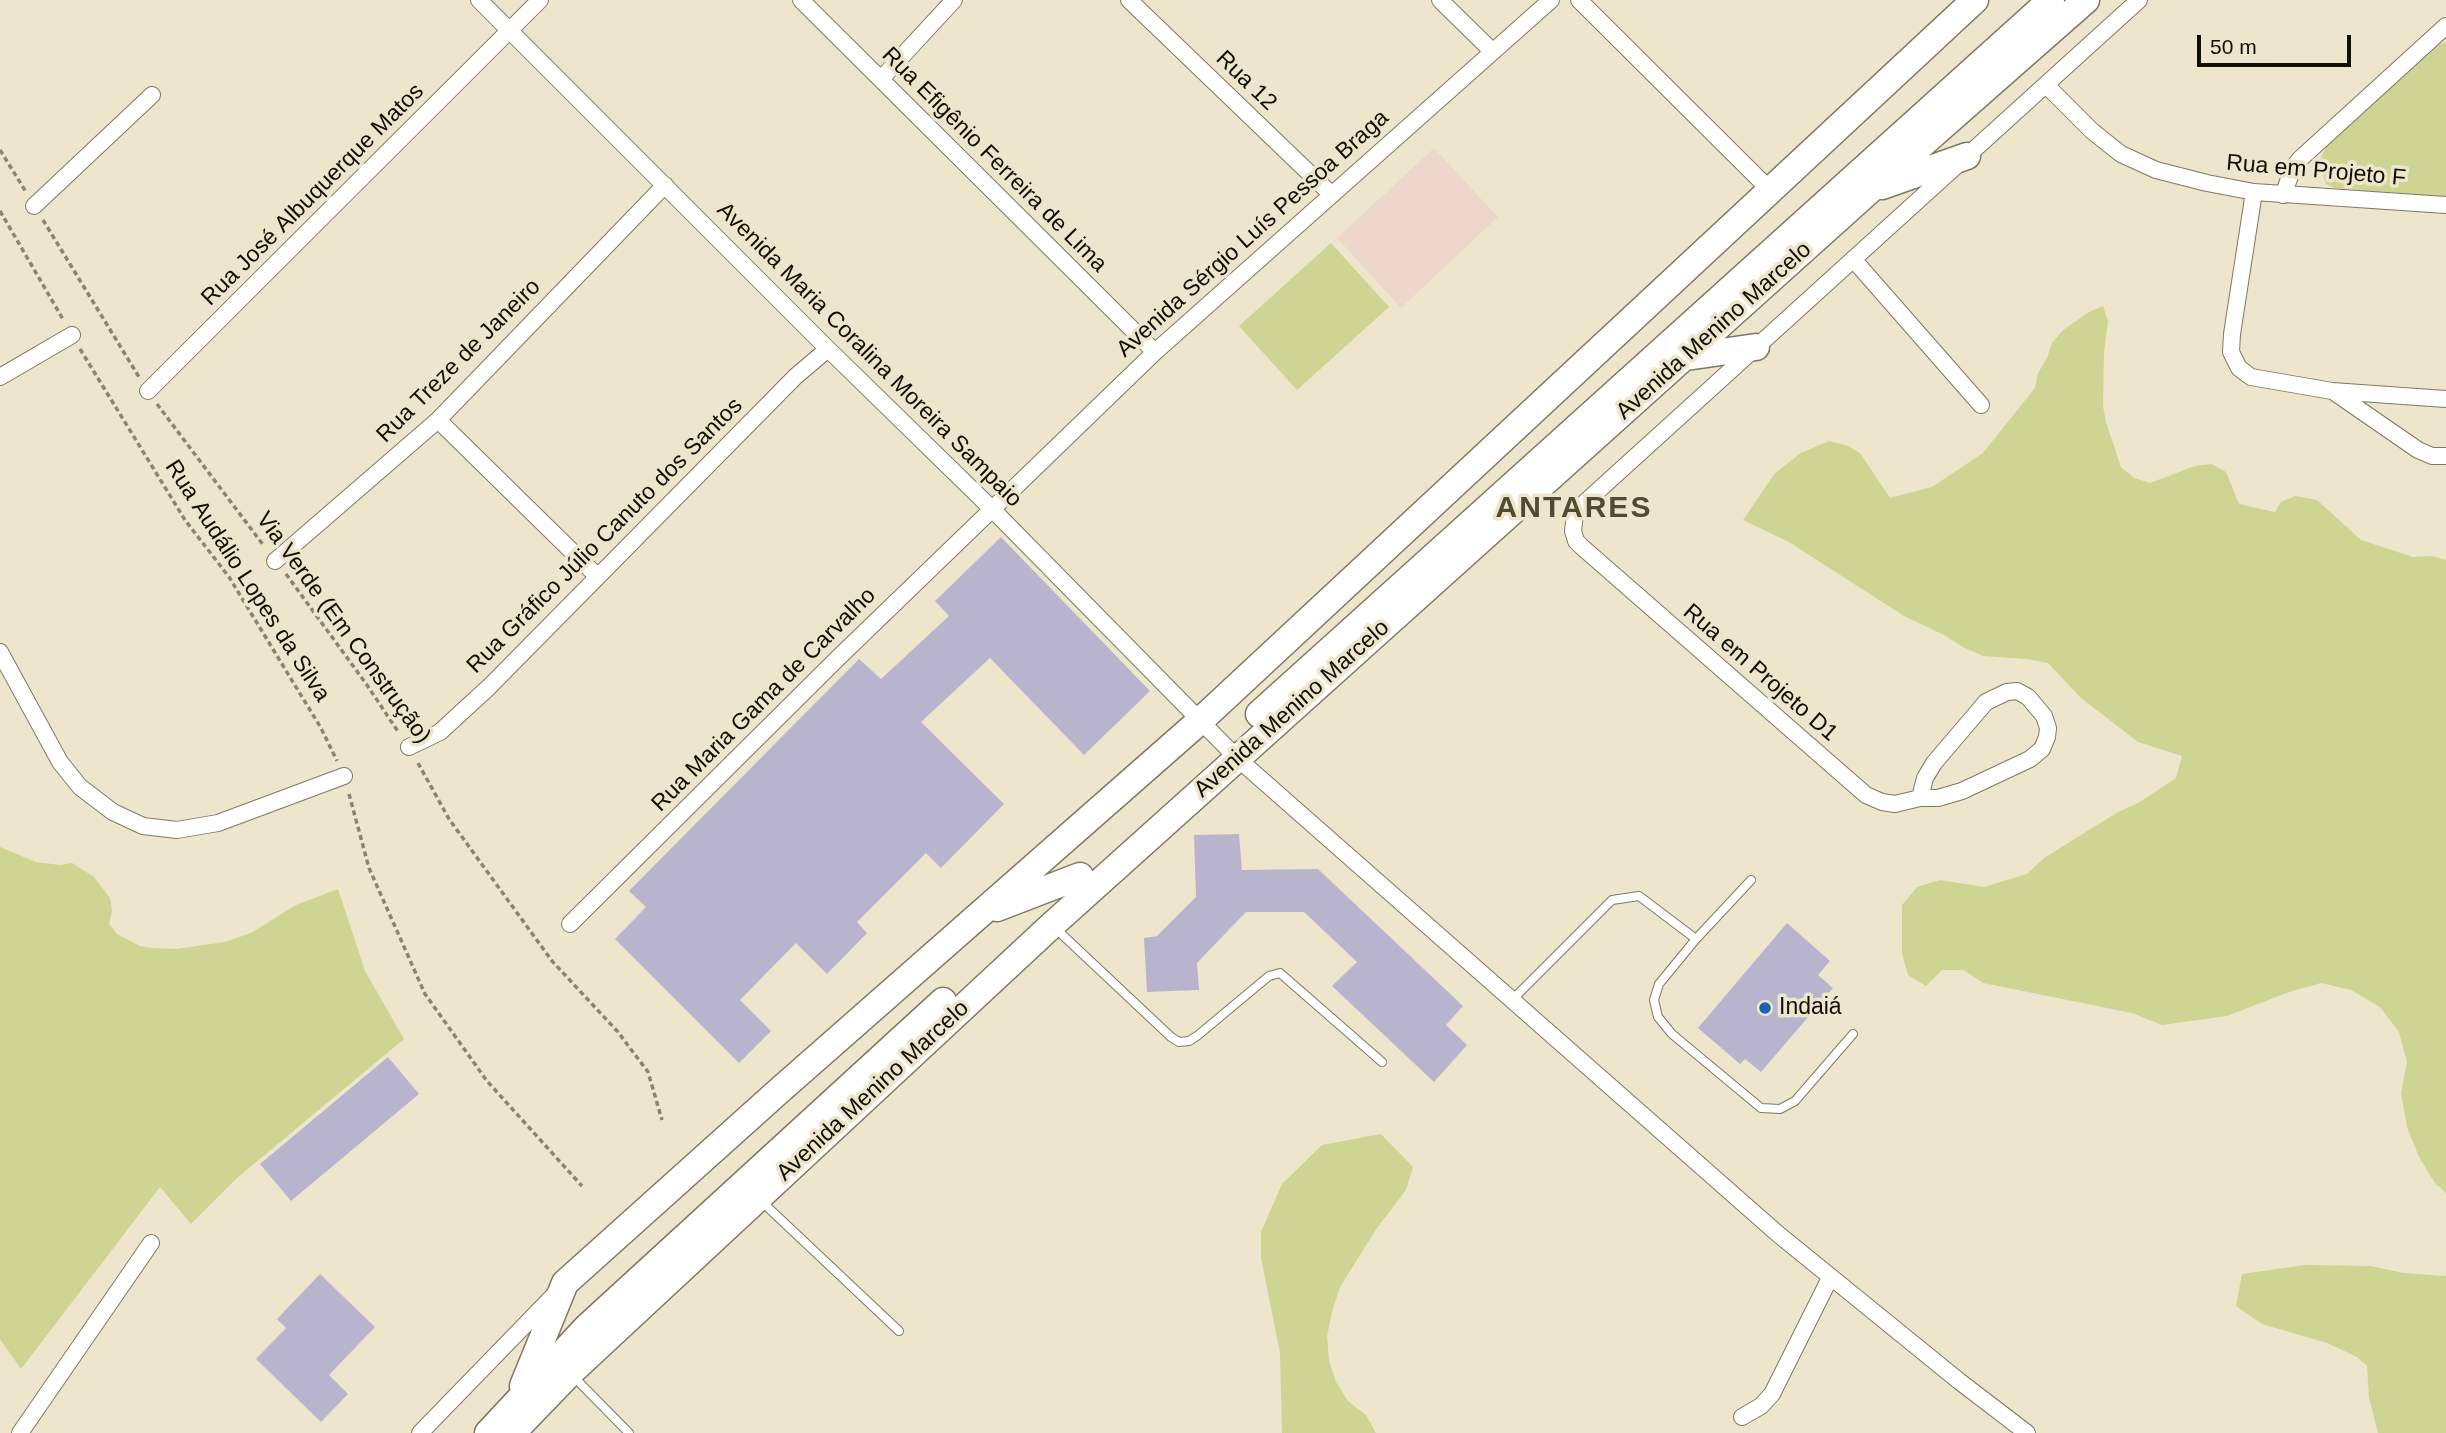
<!DOCTYPE html>
<html>
<head>
<meta charset="utf-8">
<style>
	body { margin:0 }
	#map { position:relative; width:2446px; height:1433px; overflow:hidden; background:#eee6cc; font-family:Arial,sans-serif }
	canvas { display:block }
	.scale { position:absolute; left:2197px; top:35px; width:154px; height:32px; box-sizing:border-box; border:4px solid #100e05; border-top:0; padding-left:9px; font-size:21px; line-height:24px; white-space:nowrap; color:#100e05; -webkit-text-stroke:5px #eee6cc; paint-order:stroke }
</style>
</head>
<body>
<div id="map">
<canvas width="2446" height="1433"></canvas>
<div class="scale">50 m</div>
</div>
<script>
const g = document.querySelector('canvas').getContext('2d');
g.lineJoin = 'round';
function paint(path, color) { g.fillStyle = color; g.fill(path, 'evenodd'); }
const toPath = rows => new Path2D(rows.map(r => 'M' + r).join(''));
function strokePath(path, color, width, dash) { g.strokeStyle = color; g.lineWidth = width; g.lineCap = dash ? 'butt' : 'round'; g.setLineDash(dash || []); g.stroke(path); }
function write(font, color, halo, rows, align = 'center') {
  g.font = font + ' Arial,sans-serif'; g.lineWidth = 7; g.setLineDash([]); g.textBaseline = 'middle'; g.strokeStyle = halo; g.fillStyle = color; for (const [text, x, y, turn = 0] of rows) {
    g.save(); g.translate(x, y); g.rotate((+turn || 0) * Math.PI / 180); g.textAlign = isNaN(turn) ? turn : align; if (halo) g.strokeText(text, 0, 0); g.fillText(text, 0, 0); g.restore();
  }
}
const education = toPath([
	[1434,148,1498,217,1401,308,1337,238]
]);
const green = toPath([
	[2446,42,2446,197,2335,188,2326,184,2319,161,2326,147,2439,45],
	[1331,243,1389,307,1297,390,1239,326],
	[2103,306,2108,321,2104,353,2103,406,2106,422,2121,467,2134,478,2150,483,2195,466,2212,464,2226,472,2239,504,2275,512,2281,502,2295,496,2317,500,2361,540,2413,557,2431,556,2446,560,2446,1193,2435,1183,2419,1157,2407,1127,2401,1093,2407,1062,2399,1032,2380,1007,2351,990,2321,983,2289,992,2227,1016,2162,1025,2132,1013,1983,983,1964,970,1942,970,1926,986,1908,975,1902,953,1902,905,1917,887,1940,880,1984,887,2027,874,2044,858,2118,812,2138,803,2176,778,2182,756,2138,742,2081,698,2048,663,2027,659,1983,656,1963,647,1944,635,1904,616,1789,542,1743,520,1775,473,1801,453,1829,441,1846,445,1860,453,1890,498,1932,487,1983,453,2035,388,2038,373,2047,358,2052,343,2063,330,2089,312],
	[0,847,36,862,60,865,72,863,94,877,110,898,112,911,109,924,117,934,140,946,152,948,176,949,225,942,251,933,296,905,338,889,365,971,404,1039,237,1178,191,1224,160,1187,21,1369,0,1339],
	[1381,1134,1413,1167,1406,1190,1377,1228,1340,1287,1332,1312,1327,1336,1329,1361,1336,1382,1348,1401,1366,1415,1376,1433,1282,1433,1280,1353,1261,1258,1261,1232,1282,1184,1322,1145],
	[2305,1265,2371,1266,2403,1273,2446,1276,2446,1433,2378,1433,2369,1398,2367,1366,2357,1357,2327,1343,2262,1324,2236,1306,2242,1274]
]);
const building = toPath([
	[1001,537,1150,691,1084,755,990,658,921,722,1004,804,941,868,926,853,857,922,867,933,827,974,796,943,740,1000,771,1031,739,1063,615,939,646,907,629,891,859,659,881,679,949,616,935,601],
	[1239,834,1242,870,1318,869,1463,1006,1446,1025,1467,1045,1434,1082,1332,986,1357,962,1304,912,1246,912,1197,963,1199,990,1147,992,1144,938,1157,936,1196,897,1194,835],
	[1787,923,1830,961,1818,975,1833,988,1761,1072,1745,1059,1740,1064,1698,1028],
	[388,1057,419,1094,291,1201,260,1164],
	[320,1274,375,1327,329,1375,348,1394,321,1422,256,1359,286,1328,277,1319]
]);
const path = toPath([
	[0,150,26,192],
	[0,211,64,321],
	[43,220,139,377],
	[80,349,185,520,229,577,321,728,337,761],
	[157,404,264,546],
	[286,574,367,685,399,733],
	[418,763,449,819,552,961,618,1032,648,1072,662,1120],
	[349,794,369,868,425,994,487,1081,582,1186]
]);
const service = toPath([
	[1054,927,1171,1037,1179,1042,1189,1041,1197,1036,1269,976,1280,973,1382,1062],
	[1696,939,1751,880],
	[1511,1001,1612,900,1639,896,1696,939,1659,984,1654,1000,1658,1017,1672,1034,1761,1108,1780,1109,1795,1101,1853,1034],
	[760,1200,899,1331],
	[572,1375,629,1433]
]);
const minor = toPath([
	[479,0,828,349,991,508,1237,758,1778,1234,1959,1381,2027,1433],
	[801,0,1155,352],
	[1129,0,1332,195],
	[1440,0,1492,51],
	[1579,0,1770,190],
	[881,79,954,0],
	[2046,85,2092,131,2121,154,2156,170,2207,183,2254,192,2446,205],
	[2254,192,2232,334,2231,352,2239,368,2251,377,2332,391,2446,399],
	[2283,195,2293,168,2300,159,2446,26],
	[34,206,152,95],
	[1853,259,1981,405],
	[0,377,72,335],
	[148,391,540,0],
	[2334,392,2418,450,2432,456,2446,456],
	[438,420,597,576],
	[275,561,438,420,665,185],
	[0,652,60,762,80,787,113,812,143,826,177,830,218,823,344,776],
	[2017,691,2028,697,2044,716,2048,728,2047,737,2042,749,2030,759,1962,791,1938,798,1920,798,1925,778,1934,763,1986,702,2007,692,2017,691],
	[409,747,440,732,489,687,796,376,828,349],
	[1920,798,1895,804,1882,802,1866,795,1582,547,1576,541,1573,531,1575,514,1580,507,2139,0],
	[570,924,838,658,1155,352,1551,0],
	[1742,1417,1761,1406,1772,1394,1830,1278],
	[20,1433,151,1243],
	[420,1433,556,1293]
]);
const primary = toPath([
	[1882,186,1967,156],
	[1686,357,1756,347],
	[1259,714,2051,0],
	[997,908,1080,876],
	[523,1386,565,1283,780,1090,1201,720,1975,0],
	[488,1433,587,1327,943,1001],
	[512,1433,570,1373,1052,925,1870,190,2086,0]
]);
const markers = [
	[1765,1008,7,"#1a62b2"]
];
const streetNames = [
	["Rua 12",1246,81,44],
	["Rua Efigênio Ferreira de Lima",994,160,45],
	["Rua em Projeto F",2316,171,5],
	["Rua José Albuquerque Matos",313,195,-45],
	["Avenida Sérgio Luís Pessoa Braga",1253,234,-42],
	["Avenida Menino Marcelo",1714,331,-42],
	["Avenida Maria Coralina Moreira Sampaio",869,355,45],
	["Rua Treze de Janeiro",459,361,-45],
	["Rua Gráfico Júlio Canuto dos Santos",605,536,-45],
	["Rua Audálio Lopes da Silva",247,581,57],
	["Via Verde (Em Construção)",343,628,54],
	["Rua em Projeto D1",1760,673,41],
	["Rua Maria Gama de Carvalho",764,700,-45],
	["Avenida Menino Marcelo",1292,709,-42],
	["Avenida Menino Marcelo",873,1091,-43]
];
const poiNames = [
	["Indaiá",1779,1008]
];
const districtNames = [
	["ANTARES",1574,509]
];
paint(education, '#edd7cb');
paint(green, '#ced491');
paint(building, '#b9b4ce');
strokePath(service, '#7f7860', 10);
strokePath(minor, '#7f7860', 18);
strokePath(primary, '#7f7860', 29);
strokePath(path, '#8a8572', 3.5, [5, 3.5]);
strokePath(service, '#fff', 8);
strokePath(minor, '#fff', 16);
strokePath(primary, '#fff', 26);
for (const [x, y, r, color] of markers) { const dot = new Path2D(); dot.arc(x, y, r, 0, 2 * Math.PI); g.fillStyle = color; g.fill(dot); strokePath(dot, '#eee6cc', 2.5); }
write('23px', '#100e05', '#eee6cc', streetNames);
write('23px', '#100e05', '#eee6cc', poiNames, 'left');
g.letterSpacing = '2px';
write('bold 30px', '#514b34', '#eee6cc', districtNames);
g.letterSpacing = '0px';
</script>
</body>
</html>
